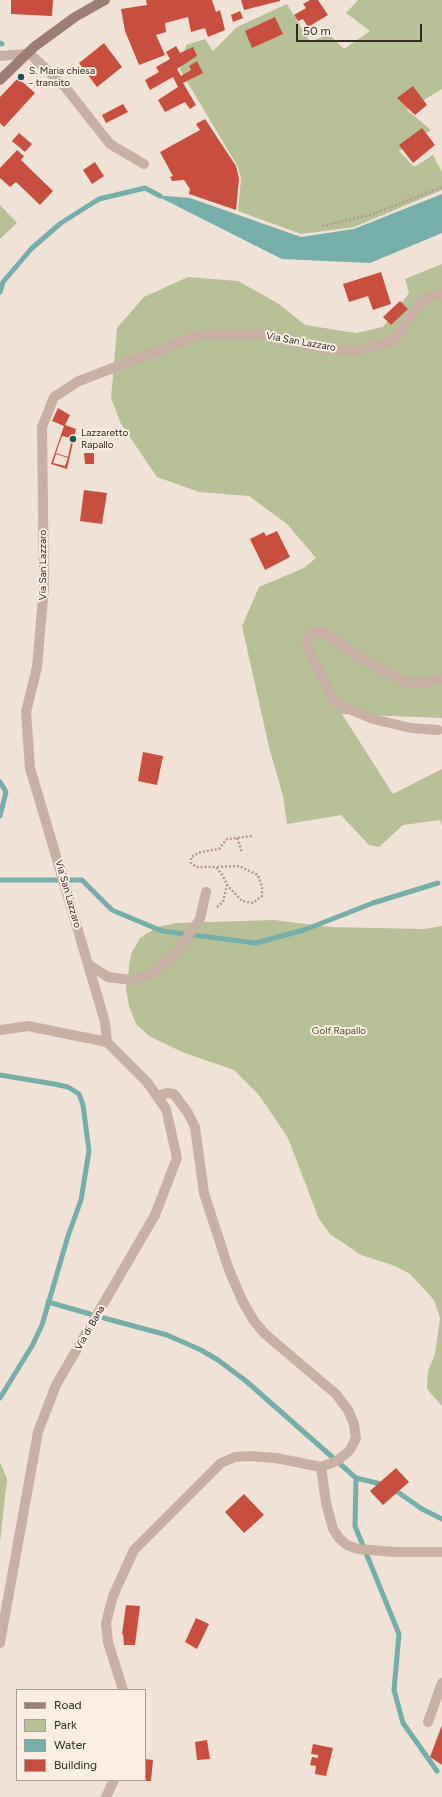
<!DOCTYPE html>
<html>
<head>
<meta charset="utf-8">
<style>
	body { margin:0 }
	#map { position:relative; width:442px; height:1797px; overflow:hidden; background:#f1e2d8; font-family:Figtree,sans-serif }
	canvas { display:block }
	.legend { position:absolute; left:16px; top:1689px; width:130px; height:92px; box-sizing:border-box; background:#f9ede4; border:1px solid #aa9e98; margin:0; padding:5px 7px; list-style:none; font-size:12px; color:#342826 }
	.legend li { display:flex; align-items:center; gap:8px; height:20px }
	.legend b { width:20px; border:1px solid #aa9e98 }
	.scale { position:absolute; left:296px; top:24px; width:126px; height:18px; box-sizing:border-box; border:2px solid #342826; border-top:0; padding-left:5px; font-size:12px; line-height:14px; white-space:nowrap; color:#342826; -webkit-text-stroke:3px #f9ede4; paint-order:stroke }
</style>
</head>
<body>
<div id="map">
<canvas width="442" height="1797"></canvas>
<ul class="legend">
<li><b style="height:5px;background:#9d7e75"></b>Road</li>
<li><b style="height:11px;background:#b8c098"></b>Park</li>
<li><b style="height:11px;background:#76aea9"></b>Water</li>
<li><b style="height:11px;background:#c84f3f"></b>Building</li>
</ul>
<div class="scale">50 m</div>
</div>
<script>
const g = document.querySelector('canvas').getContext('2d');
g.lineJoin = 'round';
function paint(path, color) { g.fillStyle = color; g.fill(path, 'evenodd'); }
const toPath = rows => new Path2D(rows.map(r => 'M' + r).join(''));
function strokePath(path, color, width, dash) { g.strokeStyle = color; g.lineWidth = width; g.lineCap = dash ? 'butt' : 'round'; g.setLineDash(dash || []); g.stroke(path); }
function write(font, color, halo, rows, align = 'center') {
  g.font = font + ' Figtree,sans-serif'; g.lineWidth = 4; g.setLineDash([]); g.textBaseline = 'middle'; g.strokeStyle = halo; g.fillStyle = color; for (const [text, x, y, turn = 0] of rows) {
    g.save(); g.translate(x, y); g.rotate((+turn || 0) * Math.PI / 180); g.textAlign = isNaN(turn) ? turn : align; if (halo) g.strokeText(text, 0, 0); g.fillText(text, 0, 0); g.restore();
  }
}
const green = toPath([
	[358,0,442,0,442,89,407,110,431,130,399,151,414,167,433,155,442,172,442,190,354,227,301,234,238,211,241,179,238,167,180,70,186,45,205,39,213,51,237,27,287,4,310,42,329,34,344,49,370,31,346,13],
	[0,205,17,223,0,239],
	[442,264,442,718,342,714,393,794,442,769,442,827,440,820,403,825,379,847,369,845,341,815,287,824,283,796,269,747,242,626,259,587,304,568,316,558,287,524,249,496,199,492,157,477,121,424,111,398,117,328,144,297,188,277,238,281,279,304,305,325,356,333,383,327,409,293,405,279],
	[274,920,330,927,424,929,442,926,442,1406,427,1389,428,1371,435,1354,440,1318,434,1300,410,1274,395,1266,361,1255,330,1234,319,1219,288,1138,259,1095,234,1070,182,1052,149,1036,136,1024,129,1006,126,989,131,954,140,938,157,927,176,923],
	[0,1462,7,1479,0,1542]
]);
const water = toPath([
	[442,194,442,233,370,263,282,259,155,195,190,198,301,237,354,229]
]);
const stream = toPath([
	[0,43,2,44],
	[0,292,3,282,32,248,61,223,99,199,145,188,160,196],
	[0,782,6,792,0,816],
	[0,880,82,880,112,910,162,931,256,943,304,930,373,903,438,883],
	[0,1075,54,1084,68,1087,79,1094,83,1105,89,1151,81,1200,68,1236,42,1325,32,1346,0,1398],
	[48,1302,90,1314],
	[104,1318,167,1335,201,1350,218,1360,246,1381,356,1478,385,1485],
	[356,1478,355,1526,399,1634,394,1690,403,1723,437,1771],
	[392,1488,422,1509,442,1519]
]);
const building = toPath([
	[11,0,53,0,52,16,11,14],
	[146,0,212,0,216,12,220,10,225,30,208,37,205,28,191,32,188,17,165,23,166,32,156,35,165,55,139,65,125,31,121,9,147,5],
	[241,0,280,0,280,1,244,10],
	[310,0,318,0,328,15,308,27,303,19,298,21,294,15,306,8,303,4],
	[240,11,243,18,233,22,231,15],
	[275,17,283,34,252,48,245,31],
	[104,43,122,67,97,87,79,63],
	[176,46,180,53,193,47,197,56,177,69,181,76,191,70,189,66,197,61,203,73,183,83,196,105,190,109,185,102,165,112,158,100,178,87,173,77,150,90,145,80,159,72,156,67,170,59,166,52],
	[18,78,35,93,4,127,0,123,0,97],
	[413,86,427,105,415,115,397,98],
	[123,104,128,112,106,123,102,115],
	[205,119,236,166,239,179,236,210,189,194,190,189,184,180,172,181,170,177,173,176,160,152,200,130,196,124],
	[422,128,435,145,413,163,399,145],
	[19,133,32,144,25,152,12,141],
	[17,150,24,156,21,160,53,191,40,205,16,182,10,187,0,178,0,168],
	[95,162,104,176,92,184,83,170],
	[381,272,391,304,373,310,368,296,349,302,343,284],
	[400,301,408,309,391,325,383,317],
	[58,408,70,415,65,425,76,429,67,469,51,464,64,426,52,421],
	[62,436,72,438,68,457,56,453],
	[56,454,68,458,65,466,53,463],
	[84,453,94,453,94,464,85,464],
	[84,490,107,493,102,524,80,521],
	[277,531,290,557,265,570,250,539,264,532,266,536],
	[143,752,163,756,157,785,138,781],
	[396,1468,409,1482,383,1505,370,1491],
	[244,1494,264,1515,244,1533,225,1512],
	[126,1605,140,1606,135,1645,124,1645,123,1634,122,1634],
	[196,1618,209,1624,197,1649,185,1642],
	[442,1725,442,1765,430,1757],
	[207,1740,210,1759,197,1760,195,1742],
	[313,1744,333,1748,326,1776,315,1774,316,1766,310,1765,312,1757,318,1758,318,1755,311,1754],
	[145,1759,153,1760,151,1781,145,1781]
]);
const path = toPath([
	[322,226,370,215,442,187],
	[237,838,242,852],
	[217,867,239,866,258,875,262,887,262,896,253,903,242,901,227,885],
	[217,907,223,902,227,885,223,876,216,867,196,867,191,863,191,857,201,852,219,849,227,839,253,836]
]);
const lane = toPath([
	[29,53,65,87,110,144,144,164],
	[0,56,27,54],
	[89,965,108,977,132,980,152,974,177,952,200,919,206,892],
	[321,1467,326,1503,333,1529,339,1538,347,1545,358,1549,395,1552,442,1552],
	[428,1722,442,1683]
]);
const street = toPath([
	[438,730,411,728,373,719,342,706,334,700,311,654,307,643,308,637,313,633,325,633,363,659,406,682,426,682,442,679],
	[0,1030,28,1026,107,1042],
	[107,1042,105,1022,30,768,26,712,37,667,44,587,42,427,54,397,79,381,202,334,267,335,321,348,357,351,393,341,422,301,442,292],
	[0,1643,38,1432,56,1385,155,1215,177,1158,166,1109,147,1082,107,1042],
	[123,1690,108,1642,106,1623,113,1596,134,1550,221,1463,235,1457,250,1456,276,1458,321,1467,337,1461,350,1450,356,1438,354,1424,348,1410,336,1394,265,1334,254,1321,243,1302,229,1270,204,1193,195,1127,188,1113,174,1094,167,1093,157,1096],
	[106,1797,114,1780]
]);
const secondary = toPath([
	[0,80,34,47,75,17,105,0]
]);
const markers = [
	[21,77,4,"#1b5652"],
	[73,439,4,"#1b5652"]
];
const poiNames = [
	["S. Maria chiesa",29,71],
	["- transito",29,83],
	["Lazzaretto",81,433],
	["Rapallo",81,445]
];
const streetNames = [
	["Via San Lazzaro",301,342,10],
	["Via San Lazzaro",43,565,-90],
	["Via San Lazzaro",68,894,74],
	["Via di Bana",90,1328,-60]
];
const parkNames = [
	["Golf Rapallo",339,1031]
];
paint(green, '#b8c098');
paint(water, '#76aea9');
strokePath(stream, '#76aea9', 5);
paint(building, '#c84f3f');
strokePath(path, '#b59a8e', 2.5, [2, 2]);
strokePath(lane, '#c9b0a4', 10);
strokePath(street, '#c9b0a4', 10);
strokePath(secondary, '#9d7e75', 10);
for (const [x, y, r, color] of markers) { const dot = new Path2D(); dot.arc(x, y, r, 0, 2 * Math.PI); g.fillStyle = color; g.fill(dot); strokePath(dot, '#f9ede4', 1.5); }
write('10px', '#342826', '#f9ede4', poiNames, 'left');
write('10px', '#342826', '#f9ede4', streetNames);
write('10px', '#495329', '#f9ede4', parkNames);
</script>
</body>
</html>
